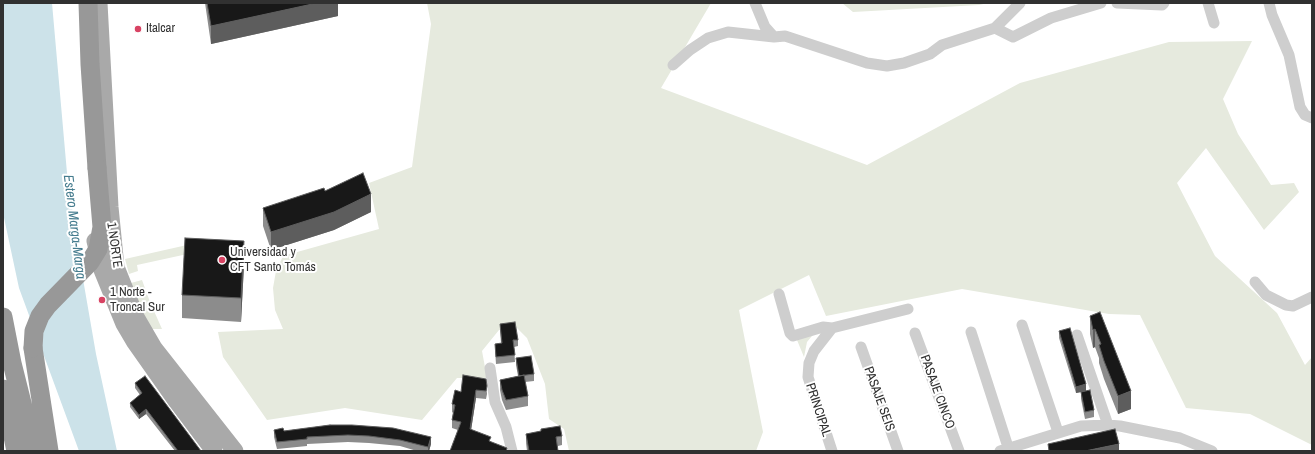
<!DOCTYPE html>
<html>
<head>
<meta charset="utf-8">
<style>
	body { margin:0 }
	#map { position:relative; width:1315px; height:454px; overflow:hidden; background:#fff; font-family:"Archivo Narrow",sans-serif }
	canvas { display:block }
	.frame { position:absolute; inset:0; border:4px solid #313131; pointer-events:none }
</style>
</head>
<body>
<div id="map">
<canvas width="1315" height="454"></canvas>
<div class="frame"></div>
</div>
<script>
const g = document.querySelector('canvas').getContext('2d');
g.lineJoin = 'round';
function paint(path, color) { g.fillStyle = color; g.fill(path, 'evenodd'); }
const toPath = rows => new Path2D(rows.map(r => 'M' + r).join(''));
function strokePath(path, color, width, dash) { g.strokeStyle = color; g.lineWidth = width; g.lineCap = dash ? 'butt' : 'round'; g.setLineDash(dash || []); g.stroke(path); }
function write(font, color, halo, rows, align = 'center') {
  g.font = font + ' "Archivo Narrow",sans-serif'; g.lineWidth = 4; g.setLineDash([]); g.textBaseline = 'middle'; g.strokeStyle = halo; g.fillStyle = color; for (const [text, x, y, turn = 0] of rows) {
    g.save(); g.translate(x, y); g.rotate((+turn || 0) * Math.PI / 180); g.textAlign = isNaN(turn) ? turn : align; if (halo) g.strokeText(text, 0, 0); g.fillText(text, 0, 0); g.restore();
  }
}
const green = toPath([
	[427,3,711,3,661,88,867,165,1020,83,1169,42,1252,41,1223,99,1238,134,1271,185,1294,183,1299,192,1264,230,1206,148,1177,183,1215,256,1277,313,1305,365,1312,357,1312,445,1250,414,1186,408,1140,315,1109,314,962,289,826,316,809,275,739,310,763,432,756,451,569,451,564,429,549,419,545,384,527,338,517,328,499,330,482,351,487,378,457,378,422,420,345,408,267,420,223,357,218,332,283,329,275,310,273,288,276,271,283,256,379,229,369,183,412,167,431,24],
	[842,3,988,3,979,5,853,12],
	[187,245,192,253,137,265,138,271,129,274,125,259],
	[142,280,150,302,162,329,150,329,137,300,131,283],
	[816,331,807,342,804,357,797,340]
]);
const water = toPath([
	[3,3,52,3,67,173,79,256,96,354,117,451,79,451,19,288,3,213]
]);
const street = toPath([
	[755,3,765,27,774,37],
	[1117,3,1162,5,1164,3],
	[1208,3,1214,23],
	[1269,3,1272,15,1289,55,1300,107,1305,115,1312,118],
	[995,28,1020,3],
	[673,65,690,50,708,38,728,32,774,37,785,36,867,63,887,66,904,63,930,54,942,45,995,28,1013,37,1051,18,1101,3],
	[1255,282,1266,295,1286,305,1293,306,1312,297],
	[779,294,790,333,793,336,823,327,832,328],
	[1022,325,1058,432],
	[971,332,1008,447],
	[915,333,959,451],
	[1077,335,1108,425],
	[861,347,898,451],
	[490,368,495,402,506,427,512,451],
	[832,451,808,377,809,363,814,351,832,328,908,309],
	[1000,451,1081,426,1108,425,1120,426,1180,438,1212,451]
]);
const primary = toPath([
	[99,3,110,207,116,267,136,317,154,348,235,451],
	[95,241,102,270,124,324,134,341,177,402,214,451]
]);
const highway = toPath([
	[88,3,90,64,97,168],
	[3,317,12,363,34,451],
	[33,348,49,451],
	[3,389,16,451]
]);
const highwayBridge = toPath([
	[33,348,34,331,40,316,48,305,90,262,98,249,102,227,97,168]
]);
const wall = toPath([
	[205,3,338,3,338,16,211,44],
	[325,191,371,212,334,230,271,250,263,226,263,208],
	[244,265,241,322,182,318,182,295],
	[1090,316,1131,409,1118,414,1104,379,1099,363,1099,358,1095,347,1093,348,1090,334],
	[500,324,518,340,518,346,514,347,515,362,496,364,495,350,495,344,501,343,500,330],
	[1059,331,1086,391,1076,393,1059,338],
	[516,358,534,374,534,381,525,382,528,396,528,406,506,410,502,400,500,390,500,380,518,376,516,365],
	[486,379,487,394,486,399,476,398,471,430,507,451,458,430,452,428,452,420,453,413,452,412,452,404,461,392],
	[135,383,201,451,175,451,146,414,139,419,130,407,130,403,140,395,135,388],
	[1081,392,1094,410,1094,417,1085,419,1081,399],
	[330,425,431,444,429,451,417,451,400,446,369,443,348,442,307,444,307,446,277,449,274,437,274,430,284,431],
	[541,429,562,436,562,445,558,446,558,451,527,451,526,443,526,434,541,431]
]);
const shadedWall = toPath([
	[317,3,338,3,338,16,211,44,211,26],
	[371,194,371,212,334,230,271,250,271,232],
	[244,241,244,265,241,322,241,298],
	[1095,329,1095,347,1093,348,1093,330],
	[1086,384,1086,391,1076,393,1076,387],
	[476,390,476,398,470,437,470,429],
	[1131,391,1131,409,1118,414,1118,396],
	[146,409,146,414,139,419,139,415],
	[431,437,431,444,429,451,428,451,428,447],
	[1119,444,1119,451,1085,451]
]);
const building = toPath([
	[207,3,317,3,211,26,207,3],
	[363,173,371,194,334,212,271,232,263,208,324,188,325,191,363,173],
	[185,238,244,241,241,298,182,295,185,238],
	[1100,312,1131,391,1118,396,1104,361,1099,345,1101,344,1095,329,1093,330,1090,316,1100,312],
	[515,322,518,340,513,340,515,355,496,357,495,344,502,343,500,324,515,322],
	[1070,328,1086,384,1076,387,1059,331,1070,328],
	[531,356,534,374,519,376,516,358,531,356],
	[463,375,486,379,487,386,486,391,476,390,470,429,491,437,489,441,507,448,506,451,450,451,461,422,452,420,455,405,452,404,455,390,461,392,463,375],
	[524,375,528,396,506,400,502,390,500,380,524,375],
	[145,376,201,451,178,451,146,409,139,415,130,403,142,393,135,383,145,376],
	[1090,390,1094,410,1085,412,1081,392,1090,390],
	[330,425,352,425,393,428,431,437,428,447,400,440,369,436,348,435,307,437,307,439,277,442,274,430,283,428,284,431,330,425],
	[560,426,562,436,556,437,558,451,529,451,526,434,541,431,541,429,560,426],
	[1115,429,1119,444,1085,451,1049,451,1048,444,1115,429]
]);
const markers = [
	[138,29,4,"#d84363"],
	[222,260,4,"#d84363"],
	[102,300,4,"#d84363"]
];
const poiNames = [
	["Italcar",146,29],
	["Universidad y",230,253],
	["CFT Santo Tomás",230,268],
	["1 Norte -",110,293],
	["Troncal Sur",110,308]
];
const streetNames = [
	["1 NORTE",114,245,82],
	["PASAJE CINCO",937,392,70],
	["PASAJE SEIS",879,399,70],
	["PRINCIPAL",818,410,72]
];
const waterNames = [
	["Estero Marga-Marga",74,227,83]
];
paint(green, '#e6eade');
paint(water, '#cce2e9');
strokePath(street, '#cecece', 11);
strokePath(primary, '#a9a9a9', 17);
strokePath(highway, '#989898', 19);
strokePath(highwayBridge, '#989898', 19);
paint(wall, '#8c8c8c');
paint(shadedWall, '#5d5d5d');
paint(building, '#181818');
strokePath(building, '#5d5d5d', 1);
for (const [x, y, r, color] of markers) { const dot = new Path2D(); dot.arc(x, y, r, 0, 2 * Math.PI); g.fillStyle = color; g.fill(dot); strokePath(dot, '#fff', 1.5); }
write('13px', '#313131', '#fff', poiNames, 'left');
write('13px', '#313131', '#fff', streetNames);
write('italic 14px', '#457c8e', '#fff', waterNames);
</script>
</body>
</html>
